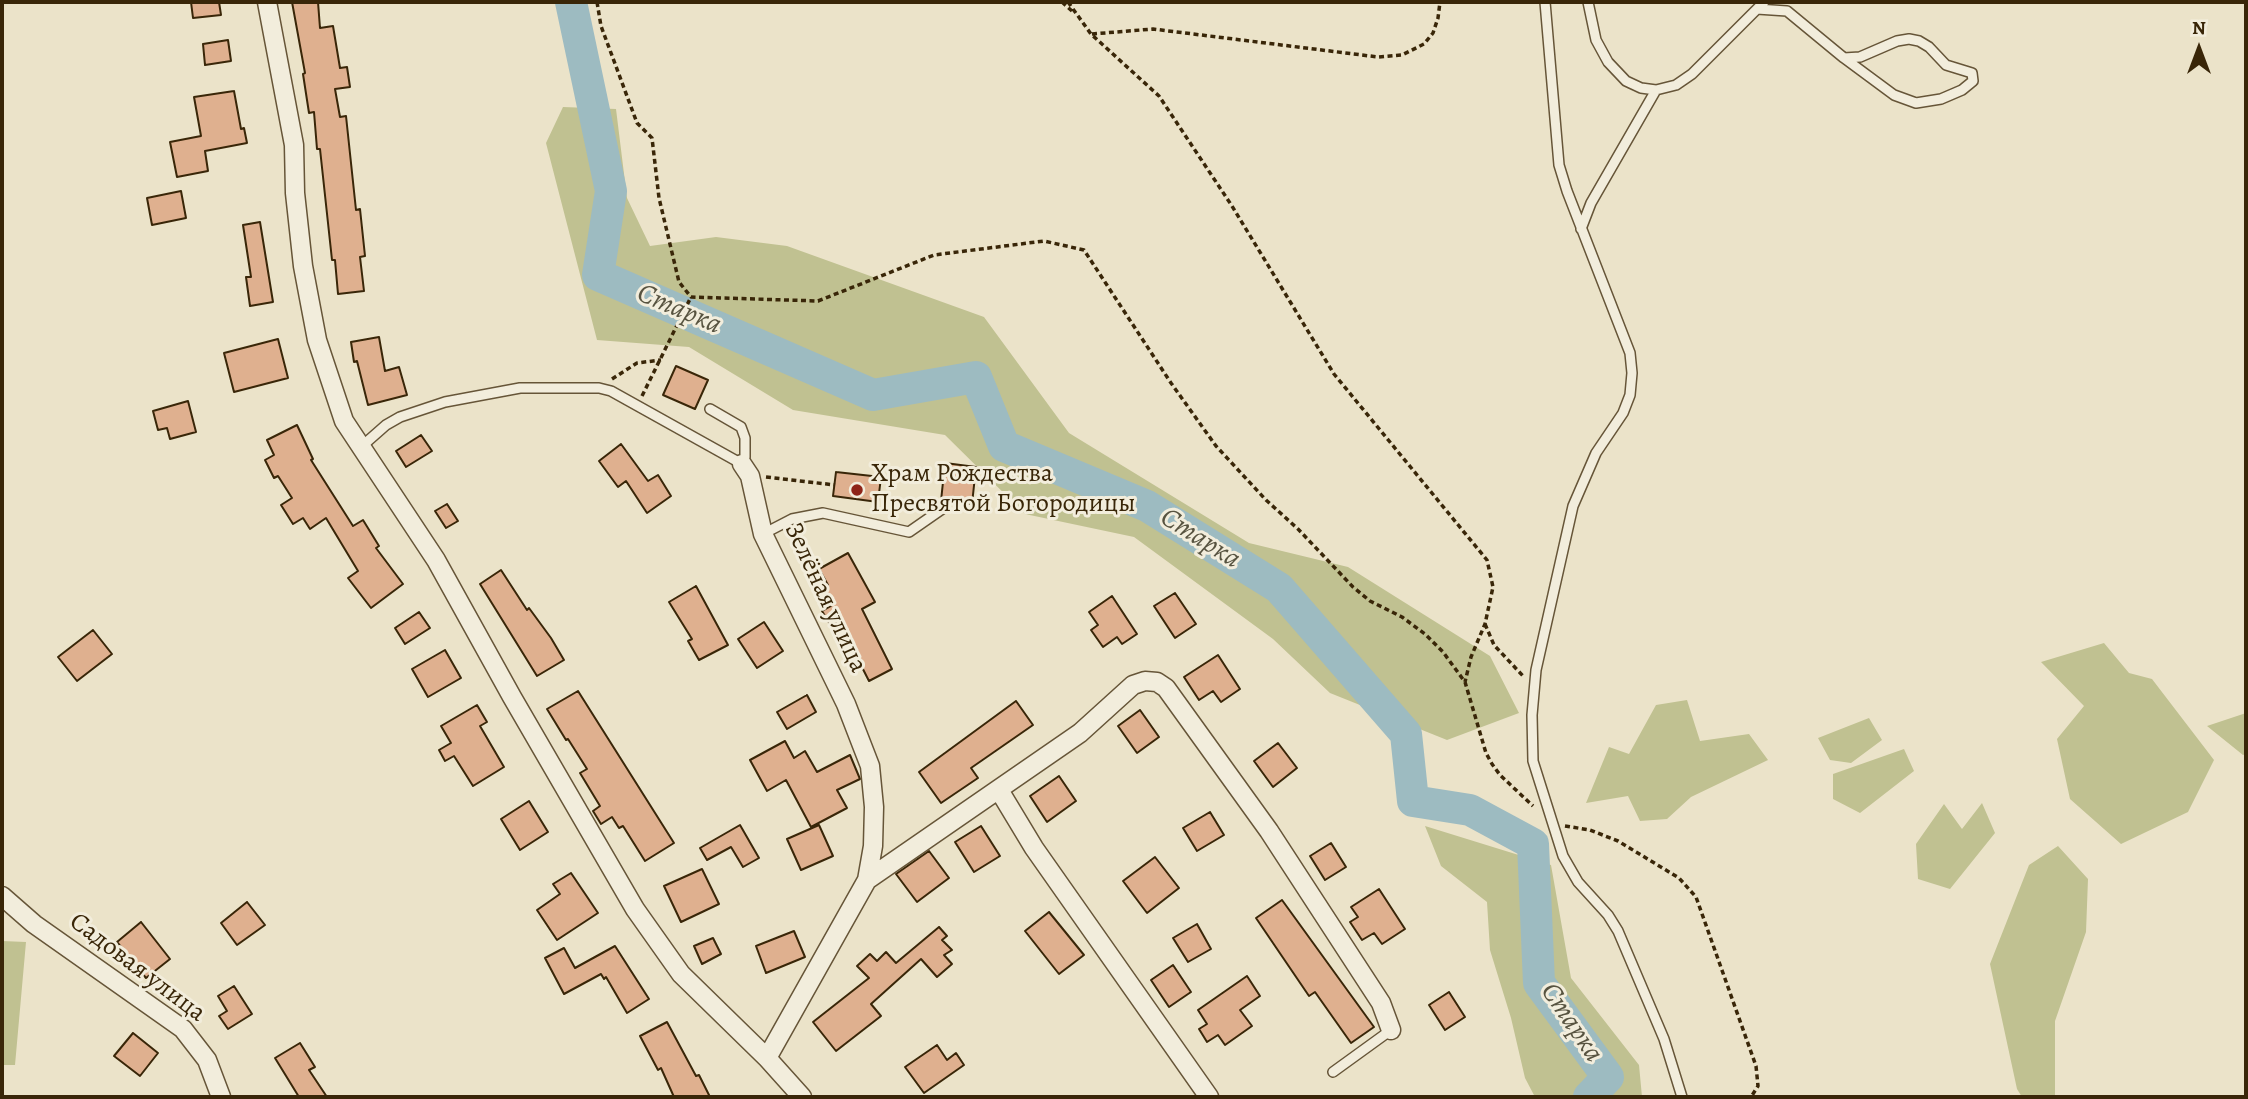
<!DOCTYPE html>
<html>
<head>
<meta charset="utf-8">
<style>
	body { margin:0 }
	#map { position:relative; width:2248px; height:1099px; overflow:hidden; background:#ebe3c9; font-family:Alegreya,serif }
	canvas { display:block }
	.frame { position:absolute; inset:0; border:4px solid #392608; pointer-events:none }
	.north { position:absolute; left:2164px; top:14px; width:70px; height:70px; -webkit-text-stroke:5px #f2eddc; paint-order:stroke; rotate:0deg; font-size:19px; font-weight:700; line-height:28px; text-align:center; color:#392608 }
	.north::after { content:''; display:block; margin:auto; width:24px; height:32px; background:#392608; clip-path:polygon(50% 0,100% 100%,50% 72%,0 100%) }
</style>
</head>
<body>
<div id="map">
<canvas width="2248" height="1099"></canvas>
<div class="frame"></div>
<div class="north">N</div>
</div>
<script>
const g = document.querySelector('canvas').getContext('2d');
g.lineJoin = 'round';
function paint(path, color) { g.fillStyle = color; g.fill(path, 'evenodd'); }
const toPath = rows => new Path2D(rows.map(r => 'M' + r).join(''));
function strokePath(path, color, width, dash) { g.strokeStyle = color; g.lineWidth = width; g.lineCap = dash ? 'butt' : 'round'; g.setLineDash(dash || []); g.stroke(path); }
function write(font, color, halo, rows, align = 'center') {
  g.font = font + ' Alegreya,serif'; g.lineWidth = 6; g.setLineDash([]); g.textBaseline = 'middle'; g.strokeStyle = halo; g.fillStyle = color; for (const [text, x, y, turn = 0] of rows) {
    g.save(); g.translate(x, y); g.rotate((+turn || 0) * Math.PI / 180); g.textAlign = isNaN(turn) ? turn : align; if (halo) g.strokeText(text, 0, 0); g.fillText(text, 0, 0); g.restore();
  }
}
const green = toPath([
	[563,107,616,109,627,198,650,246,716,237,787,246,984,317,1069,433,1249,543,1348,567,1490,656,1519,713,1447,740,1330,693,1273,639,1134,537,1025,514,945,435,793,410,689,347,597,340,546,143],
	[2104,643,2129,673,2152,679,2214,760,2188,812,2121,844,2070,799,2057,739,2084,706,2041,662],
	[1687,700,1700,741,1749,734,1768,760,1691,797,1667,819,1640,821,1628,796,1586,803,1609,747,1629,754,1656,705],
	[2246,713,2246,754,2243,755,2207,726],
	[1869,718,1882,740,1851,763,1830,760,1818,738],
	[1904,749,1914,771,1860,813,1833,799,1833,774],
	[1982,803,1995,833,1950,889,1918,879,1916,844,1944,804,1962,829],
	[1425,826,1551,865,1571,978,1639,1065,1642,1097,1535,1097,1525,1078,1511,1018,1490,950,1487,902,1441,866],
	[2058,846,2088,879,2086,932,2055,1021,2055,1097,2022,1097,2017,1089,1990,964,2029,865],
	[2,941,26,942,15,1065,2,1065]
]);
const river = toPath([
	[571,2,611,191,598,275,873,395,976,377,1004,446,1147,506,1279,588,1406,734,1413,801,1470,810,1533,844,1539,983,1608,1077,1589,1097]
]);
const building = toPath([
	[191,2,219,2,221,15,193,18,191,2],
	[292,2,318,2,320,28,333,26,340,68,347,67,350,87,335,89,340,117,346,116,356,210,360,209,365,256,360,257,364,291,338,294,335,260,332,260,320,149,317,149,314,112,309,113,303,74,305,73,292,2],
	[228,40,231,61,205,65,203,44,228,40],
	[234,91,241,129,244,128,247,143,205,151,208,171,177,177,170,142,201,136,194,97,234,91],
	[181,191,186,218,152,225,147,198,181,191],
	[260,222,273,302,250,306,246,277,251,277,243,225,260,222],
	[379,337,385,371,399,367,407,395,368,405,357,361,354,362,351,342,379,337],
	[278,339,288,378,234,392,224,353,278,339],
	[676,366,708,380,695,409,663,395,676,366],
	[188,401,196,432,170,439,167,428,158,430,153,411,188,401],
	[297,425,313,459,311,460,353,526,363,520,379,546,376,548,403,584,371,608,348,578,358,571,326,518,310,529,303,518,293,524,281,505,292,498,278,476,274,478,265,460,274,455,267,440,297,425],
	[421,435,432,451,406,467,396,451,421,435],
	[621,444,648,481,658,475,671,496,647,513,626,481,618,487,599,461,621,444],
	[945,463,976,467,972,504,941,501,945,463],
	[836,472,881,477,878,502,833,496,836,472],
	[447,504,458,521,446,528,435,511,447,504],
	[848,553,875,602,862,609,892,669,869,681,839,622,831,626,822,611,831,606,821,589,828,585,819,569,848,553],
	[501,570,527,610,529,608,551,638,564,660,537,676,480,584,501,570],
	[696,586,728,645,699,660,688,641,692,639,669,602,696,586],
	[1175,593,1196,624,1175,638,1154,606,1175,593],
	[1112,596,1137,634,1122,644,1117,637,1103,647,1091,630,1098,625,1089,612,1112,596],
	[419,612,430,628,405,644,395,628,419,612],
	[764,622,783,651,757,668,738,639,764,622],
	[93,630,112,654,77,681,58,657,93,630],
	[445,650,461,678,428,697,412,669,445,650],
	[1218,655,1240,689,1221,702,1213,691,1199,700,1184,677,1218,655],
	[578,691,674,843,645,861,623,826,619,828,612,817,601,824,593,811,600,806,580,773,587,769,568,739,566,740,547,709,578,691],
	[807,695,816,712,787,729,777,712,807,695],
	[1016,701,1033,725,971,768,978,778,941,803,919,772,1016,701],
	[477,705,487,722,480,726,504,767,473,786,454,756,445,761,439,750,451,743,441,726,477,705],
	[1140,710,1159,737,1137,753,1118,726,1140,710],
	[785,741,794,758,805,751,817,772,850,755,860,779,837,790,847,808,811,827,786,780,767,791,750,760,785,741],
	[1278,743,1297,768,1273,787,1254,761,1278,743],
	[1059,776,1076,801,1047,822,1030,796,1059,776],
	[529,801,548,832,520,850,501,819,529,801],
	[1210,812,1224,835,1197,851,1183,828,1210,812],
	[740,825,759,858,743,867,731,847,707,860,700,848,740,825],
	[819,825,833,856,801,870,787,839,819,825],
	[981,826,1000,856,974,872,955,842,981,826],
	[1331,843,1346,867,1325,880,1310,856,1331,843],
	[929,851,949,878,917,902,896,874,929,851],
	[1155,857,1179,888,1147,913,1123,881,1155,857],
	[702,869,719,904,681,922,664,886,702,869],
	[571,873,598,913,557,940,537,910,560,894,553,884,571,873],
	[1379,889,1405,929,1382,944,1374,933,1362,940,1350,922,1358,917,1351,907,1379,889],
	[1282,900,1374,1027,1351,1043,1315,992,1309,996,1256,918,1282,900],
	[247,902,265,925,237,945,221,923,247,902],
	[1049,912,1084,955,1059,974,1025,931,1049,912],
	[141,922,170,959,146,978,117,942,141,922],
	[1197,924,1211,949,1188,962,1173,938,1197,924],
	[939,927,947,936,942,940,952,950,944,955,952,964,937,977,921,959,871,1004,881,1016,836,1051,813,1022,869,978,857,966,870,954,877,961,886,952,896,963,939,927],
	[794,931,805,957,766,973,756,946,794,931],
	[713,938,721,954,702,964,694,946,713,938],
	[615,946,649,999,627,1013,606,977,604,979,601,974,564,994,545,958,564,948,575,968,615,946],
	[1173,965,1191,992,1169,1007,1151,980,1173,965],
	[1247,976,1260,996,1240,1010,1252,1026,1225,1045,1218,1035,1207,1042,1199,1029,1207,1024,1198,1010,1247,976],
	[234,986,252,1014,228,1029,219,1016,227,1011,218,996,234,986],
	[1449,992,1465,1017,1445,1030,1429,1005,1449,992],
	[667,1022,696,1076,699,1075,710,1097,674,1097,661,1068,658,1070,640,1036,667,1022],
	[133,1033,158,1053,140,1076,114,1056,133,1033],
	[300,1043,315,1067,309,1070,327,1097,299,1097,275,1058,300,1043],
	[937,1045,947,1060,956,1053,964,1065,924,1093,905,1067,937,1045]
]);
const path = toPath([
	[597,2,601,26,637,123,652,138,659,198,679,282,691,297,818,301,934,255,1044,241,1084,250,1171,383,1216,446,1266,500,1298,529,1353,587,1370,601,1402,617,1425,634,1443,652,1465,682,1486,753,1492,764,1500,775,1533,806],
	[1062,2,1072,11],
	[1068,2,1091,34,1159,96,1232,206,1334,374,1487,560,1493,587,1485,624,1471,657,1465,682],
	[1092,34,1153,29,1378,57,1402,55,1424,44,1433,33,1438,18,1440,2],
	[612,379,637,363,661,360],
	[642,396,691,297],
	[766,477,835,485],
	[1485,624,1494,645,1523,676],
	[1565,826,1590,830,1618,841,1679,878,1696,897,1756,1066,1758,1086,1751,1097]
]);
const lane = toPath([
	[1545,2,1559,165,1567,191,1630,353,1632,373,1630,395,1623,413,1596,453,1573,506,1536,670,1532,715,1533,761,1563,856,1578,882,1608,915,1618,931,1664,1039,1682,1097],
	[1588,2,1596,40,1608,62,1626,81,1641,88,1656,90,1676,85,1692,74,1764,2],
	[1757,9,1787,11,1844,58,1894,95,1916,103,1941,99,1962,90,1973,81,1972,73,1946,65,1929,47,1919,41,1909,39,1897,41,1860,57,1844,58],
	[1581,229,1591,203,1656,90],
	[361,447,386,425,400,417,445,402,520,388,599,388,611,391,742,464,745,457,745,438,741,427,710,409],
	[763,534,792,519,823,513,909,532,945,507],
	[1333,1072,1391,1030]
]);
const street = toPath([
	[267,2,294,145,295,193,303,266,317,340,344,421,436,560,512,697,635,909,681,974,767,1058,802,1097],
	[742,464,750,476,763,534,846,704,870,766,874,807,873,846,867,880,767,1058],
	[999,790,1034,848,1209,1097],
	[867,880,1080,733,1133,685,1145,681,1157,682,1166,688,1269,831,1381,1003,1391,1030],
	[2,896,34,924,183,1029,207,1060,221,1097]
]);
const markers = [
	[857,490,7,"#8f2418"]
];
const poiNames = [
	["Храм Рождества",871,475],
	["Пресвятой Богородицы",871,505]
];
const streetNames = [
	["Зелёная улица",825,598,65],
	["Садовая улица",137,968,37]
];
const waterNames = [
	["Старка",679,310,23],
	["Старка",1200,539,32],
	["Старка",1571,1023,56]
];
paint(green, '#c0c191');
strokePath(river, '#9dbbc1', 32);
paint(building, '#dfb08f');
strokePath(building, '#392608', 2);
strokePath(lane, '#665538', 12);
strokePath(street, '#665538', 21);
strokePath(path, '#392608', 3.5, [5, 3.5]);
strokePath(lane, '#f2eddc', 9);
strokePath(street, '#f2eddc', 18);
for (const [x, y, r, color] of markers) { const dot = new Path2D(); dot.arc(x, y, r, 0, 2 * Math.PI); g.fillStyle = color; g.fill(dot); strokePath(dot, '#f2eddc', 2.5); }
write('26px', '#392608', '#f2eddc', poiNames, 'left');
write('26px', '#392608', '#f2eddc', streetNames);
write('italic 28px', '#575340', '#f2eddc', waterNames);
</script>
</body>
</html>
